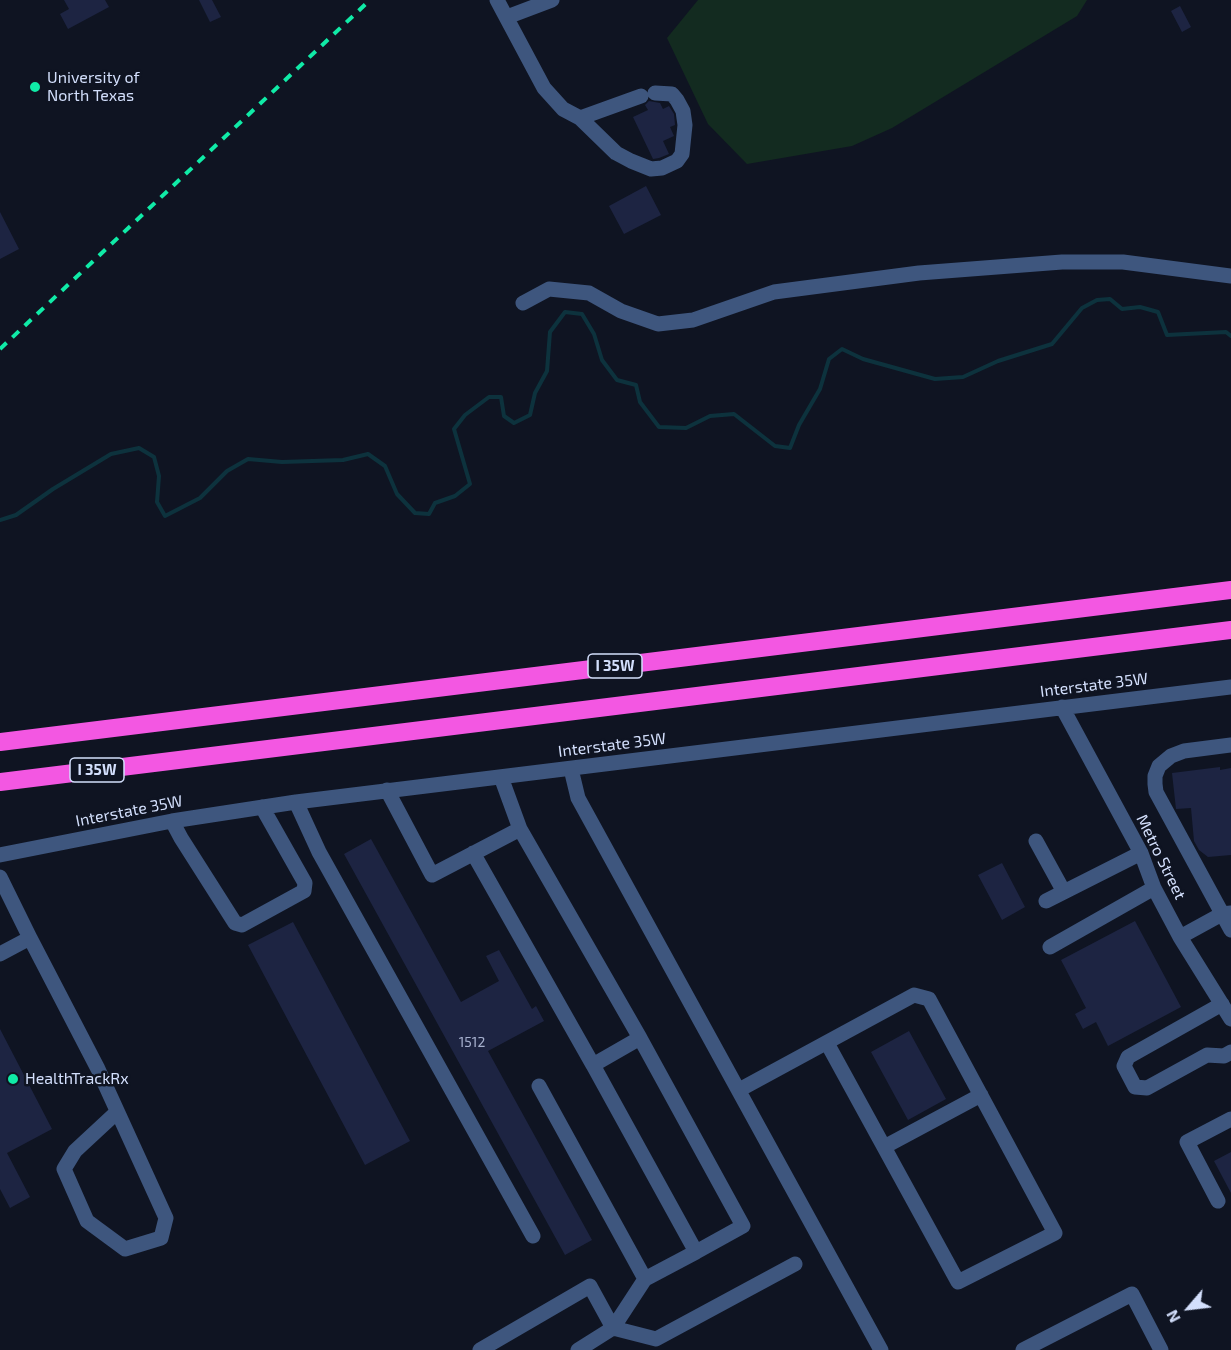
<!DOCTYPE html>
<html>
<head>
<meta charset="utf-8">
<style>
	body { margin:0 }
	#map { position:relative; width:1231px; height:1350px; overflow:hidden; background:#0f1422; font-family:"Exo 2",sans-serif }
	canvas { display:block }
	.north { position:absolute; left:1159px; top:1278px; width:60px; height:60px; -webkit-text-stroke:4px #0f1422; paint-order:stroke; rotate:242deg; font-size:16px; font-weight:700; line-height:24px; text-align:center; color:#d3dffc }
	.north::after { content:''; display:block; margin:auto; width:21px; height:27px; background:#d3dffc; clip-path:polygon(50% 0,100% 100%,50% 72%,0 100%) }
</style>
</head>
<body>
<div id="map">
<canvas width="1231" height="1350"></canvas>
<div class="north">N</div>
</div>
<script>
const g = document.querySelector('canvas').getContext('2d');
g.lineJoin = 'round';
function paint(path, color) { g.fillStyle = color; g.fill(path, 'evenodd'); }
const toPath = rows => new Path2D(rows.map(r => 'M' + r).join(''));
function strokePath(path, color, width, dash) { g.strokeStyle = color; g.lineWidth = width; g.lineCap = dash ? 'butt' : 'round'; g.setLineDash(dash || []); g.stroke(path); }
function write(font, color, halo, rows, align = 'center') {
  g.font = font + ' "Exo 2",sans-serif'; g.lineWidth = 5; g.setLineDash([]); g.textBaseline = 'middle'; g.strokeStyle = halo; g.fillStyle = color; for (const [text, x, y, turn = 0] of rows) {
    g.save(); g.translate(x, y); g.rotate((+turn || 0) * Math.PI / 180); g.textAlign = isNaN(turn) ? turn : align; if (halo) g.strokeText(text, 0, 0); g.fillText(text, 0, 0); g.restore();
  }
}
const green = toPath([
	[698,0,1087,0,1077,16,892,128,852,146,747,164,708,124,667,38]
]);
const stream = toPath([
	[0,520,16,515,53,489,111,454,139,448,154,457,159,476,157,502,165,516,200,498,227,471,248,459,282,462,343,460,368,454,385,466,397,494,415,513,429,514,435,503,455,496,470,484,454,429,465,415,489,397,501,397,504,416,514,423,530,415,535,393,547,371,550,332,565,312,582,314,594,334,602,360,617,380,636,385,640,402,659,427,686,428,710,416,734,414,775,446,790,448,799,425,820,389,829,359,842,349,863,359,935,379,963,377,998,361,1052,344,1082,308,1097,300,1110,299,1122,309,1140,307,1158,312,1167,335,1226,332,1231,336]
]);
const building = toPath([
	[64,0,105,0,109,7,68,29,60,14,69,9],
	[199,0,212,0,221,17,210,22],
	[1180,6,1191,27,1182,32,1171,11],
	[649,101,660,103,663,109,669,106,674,114,675,125,670,127,674,136,663,141,669,154,659,158,653,159,633,117,648,110,645,105],
	[646,186,661,215,624,234,609,206],
	[0,212,19,249,0,259],
	[1220,767,1220,770,1231,768,1231,855,1208,857,1199,850,1194,841,1191,808,1176,809,1172,773],
	[371,839,461,1002,499,981,486,956,499,950,532,1009,536,1006,544,1021,488,1051,592,1240,565,1255,344,854],
	[1002,863,1025,907,1002,920,978,875],
	[1135,921,1181,1007,1108,1046,1096,1022,1083,1029,1075,1014,1086,1008,1061,960],
	[293,922,410,1141,365,1165,248,945],
	[0,1029,52,1129,7,1153,30,1197,10,1208,0,1189],
	[909,1031,946,1099,908,1120,871,1052],
	[1231,1152,1231,1193,1214,1161]
]);
const minor = toPath([
	[497,0,544,88,563,109,580,118],
	[507,17,552,0],
	[641,96,580,118,616,153,631,161,651,169,662,168,677,161,682,154,685,125,683,111,677,100,672,94,655,93],
	[523,303,549,289,589,293,621,311,658,324,693,320,774,292,919,273,1062,262,1123,262,1231,276],
	[1062,707,1141,853,1154,888,1180,937,1231,1019],
	[1231,745,1184,751,1171,756,1159,766,1155,776,1155,784,1156,792,1231,930],
	[571,769,578,798,881,1350],
	[387,790,432,875,520,829],
	[296,802,319,852,533,1236],
	[172,821,181,838,235,923,242,925,304,891,305,883,262,807],
	[1036,841,1064,892],
	[473,853,593,1065,640,1038,520,829,501,777],
	[0,855,172,821,296,802,1231,687],
	[0,877,30,938,0,954],
	[1046,901,1141,853],
	[1180,937,1222,914,1231,913],
	[30,938,98,1069,166,1218,161,1238,125,1249,87,1221,64,1169,75,1151,117,1112],
	[1050,947,1154,888],
	[1222,1004,1128,1057,1124,1066,1135,1087,1147,1088,1207,1055,1224,1056,1231,1052],
	[593,1065,696,1252,743,1226,640,1038],
	[539,1086,645,1279],
	[739,1090,914,995,929,999,1055,1233,958,1282,827,1043],
	[884,1147,981,1095],
	[1218,1201,1187,1142,1231,1119],
	[480,1350,590,1286,613,1328,656,1339,795,1264],
	[578,1350,613,1328,645,1279,696,1252],
	[1023,1350,1132,1294,1161,1350]
]);
const highway = toPath([
	[0,742,1231,590],
	[0,782,1231,630]
]);
const rail = toPath([
	[0,349,370,0]
]);
const markers = [
	[35,87,6,"#10eba7"],
	[13,1079,6,"#10eba7"]
];
const numberNames = [
	["1512",472,1042]
];
const shields = [
	[615,666,54],
	[97,770,54]
];
const shieldNames = [
	["I 35W",615,666],
	["I 35W",97,770]
];
const poiNames = [
	["University of",47,78],
	["North Texas",47,96],
	["HealthTrackRx",25,1079]
];
const streetNames = [
	["Interstate 35W",1094,685,-7],
	["Interstate 35W",612,745,-7],
	["Interstate 35W",129,811,-11],
	["Metro Street",1161,857,64]
];
paint(green, '#132b20');
strokePath(stream, '#0d323d', 4);
paint(building, '#1d2442');
strokePath(minor, '#3e567e', 15);
strokePath(highway, '#f357e2', 18);
strokePath(rail, '#10eba7', 4, [9, 8]);
for (const [x, y, r, color] of markers) { const dot = new Path2D(); dot.arc(x, y, r, 0, 2 * Math.PI); g.fillStyle = color; g.fill(dot); strokePath(dot, '#0f1422', 2); }
write('14px', '#a6b0ce', null, numberNames);
for (const [x, y, w] of shields) { const box = new Path2D(); box.roundRect(x - w / 2, y - 12, w, 24, 4.5); g.fillStyle = '#0f1422'; g.fill(box); strokePath(box, '#d3dffc', 1.5); }
write('bold 15px', '#d3dffc', null, shieldNames);
write('16px', '#d3dffc', '#0f1422', poiNames, 'left');
write('16px', '#d3dffc', '#0f1422', streetNames);
</script>
</body>
</html>
